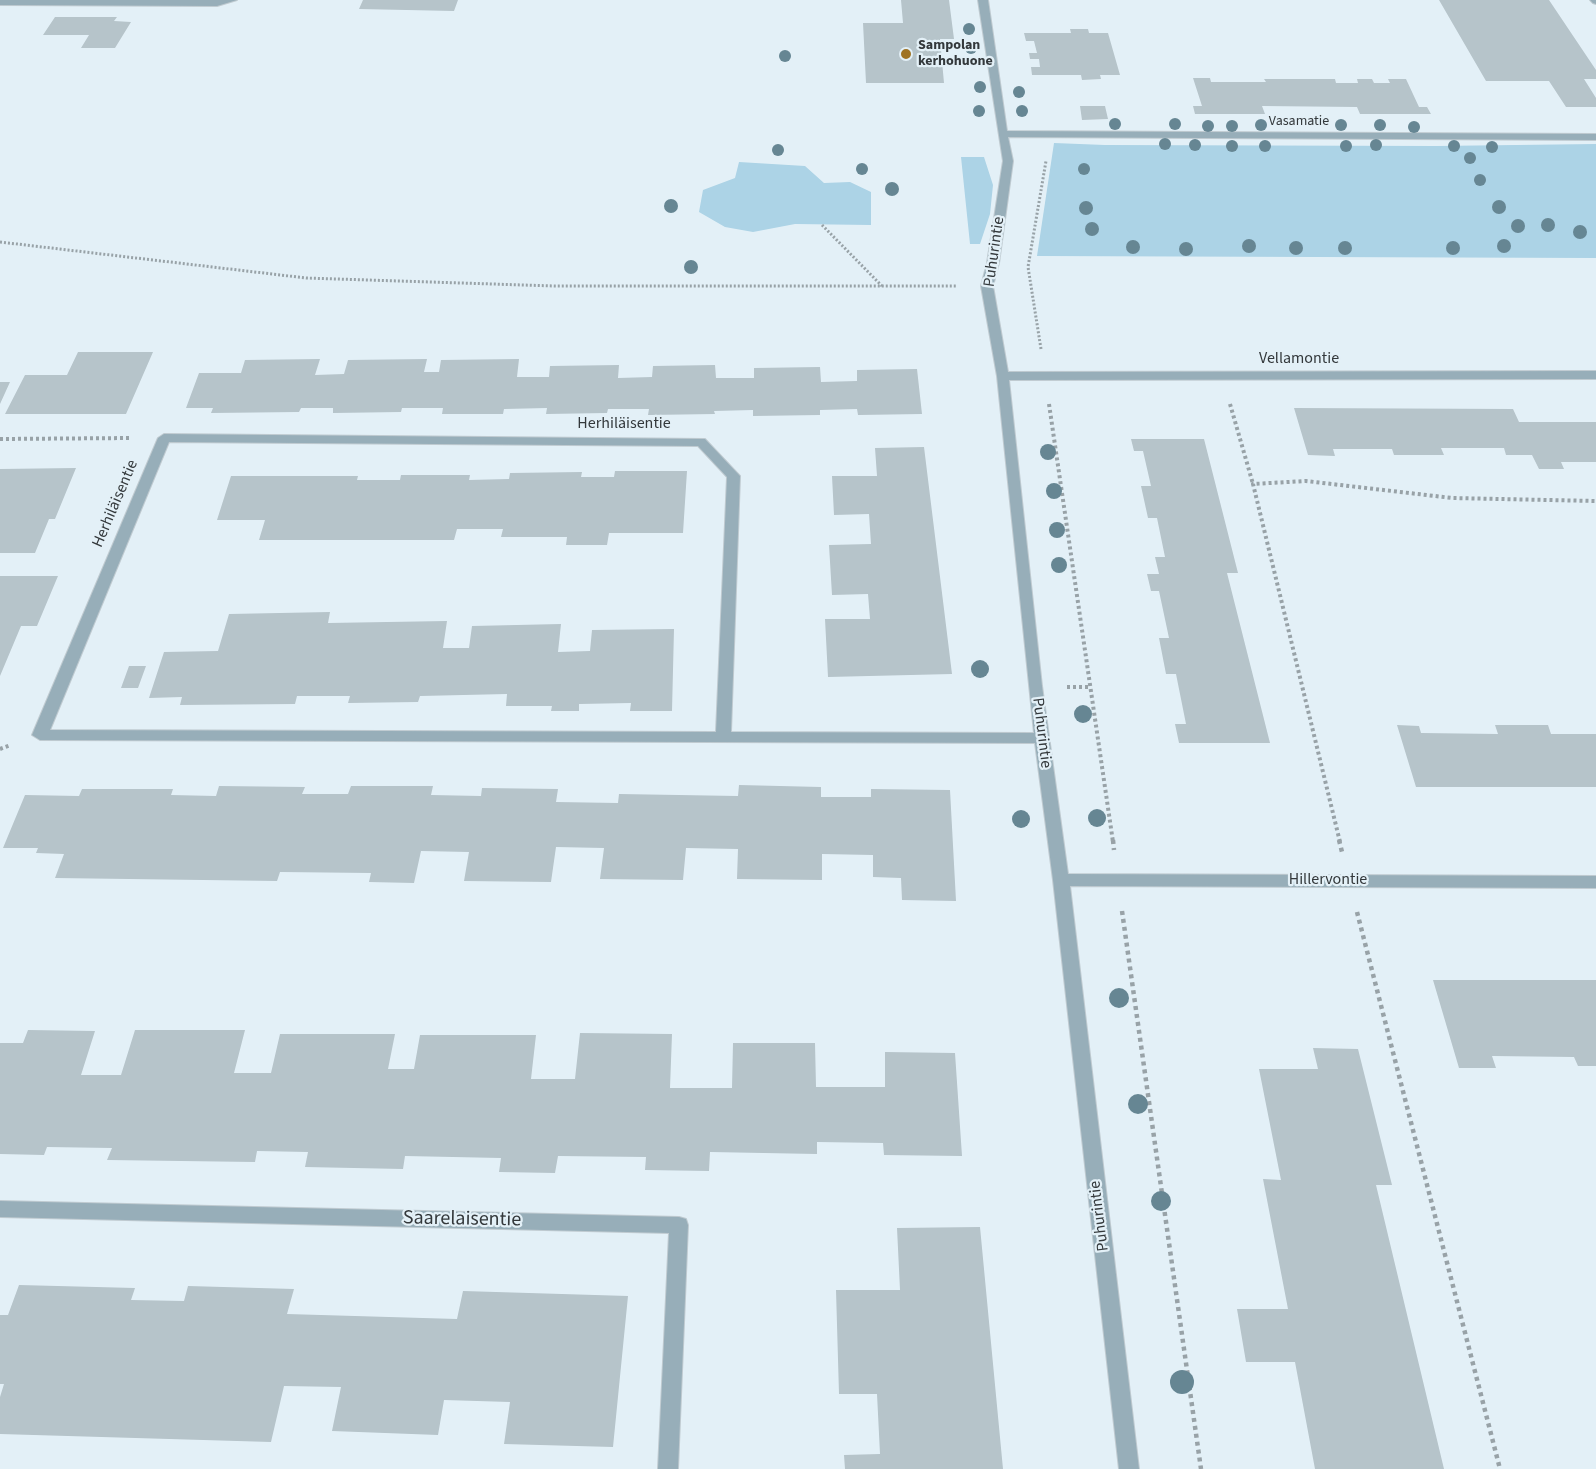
<!DOCTYPE html>
<html>
<head>
<meta charset="utf-8">
<style>
	body { margin:0 }
	canvas { display:block; background:#e3f0f7 }
</style>
</head>
<body>
<canvas width="1596" height="1469"></canvas>
<script>
const g = document.querySelector('canvas').getContext('2d');
g.lineJoin = 'round';
function paint(path, color) { g.fillStyle = color; g.fill(path, 'evenodd'); }
const toPath = rows => new Path2D(rows.map(r => 'M' + r).join(''));
function strokePath(path, color, width, dash) { g.strokeStyle = color; g.lineWidth = width; g.lineCap = dash ? 'butt' : 'round'; g.setLineDash(dash || []); g.stroke(path); }
function write(font, color, halo, rows, align = 'center') {
  g.font = font + ' "Source Sans 3",sans-serif'; g.lineWidth = 4.5; g.setLineDash([]); g.textBaseline = 'middle'; g.strokeStyle = halo; g.fillStyle = color; for (const [text, x, y, turn = 0] of rows) {
    g.save(); g.translate(x, y); g.rotate((+turn || 0) * Math.PI / 180); g.textAlign = isNaN(turn) ? turn : align; if (halo) g.strokeText(text, 0, 0); g.fillText(text, 0, 0); g.restore();
  }
}
const green = toPath([
	[1054,143,1105,145,1436,146,1596,144,1596,258,1037,256],
	[961,157,984,157,993,185,990,214,980,244,970,244],
	[739,162,805,166,824,183,850,182,871,192,871,225,795,224,753,232,725,227,699,212,703,190,735,178]
]);
const building = toPath([
	[363,0,458,0,454,11,359,9],
	[901,0,949,0,954,39,940,39,944,83,866,83,863,23,903,23],
	[1439,0,1549,0,1596,70,1596,79,1584,79,1596,98,1596,107,1566,107,1549,81,1486,81],
	[55,17,117,17,114,21,131,22,115,48,81,48,89,35,43,35],
	[1070,29,1088,29,1089,33,1108,33,1120,75,1100,75,1101,79,1082,80,1081,75,1032,75,1031,67,1040,67,1039,59,1030,59,1029,53,1037,53,1034,41,1026,41,1024,33,1071,33],
	[1193,78,1210,78,1211,82,1266,82,1264,79,1335,79,1336,83,1358,83,1357,79,1372,79,1374,83,1390,83,1388,79,1406,79,1419,107,1427,107,1431,114,1360,114,1357,107,1262,106,1265,114,1195,114,1193,106,1202,106],
	[1080,106,1105,106,1108,119,1082,120],
	[78,352,153,352,126,414,5,414,25,375,67,375],
	[320,359,315,375,344,374,348,360,427,359,424,372,439,372,441,360,519,359,517,377,549,377,550,366,619,365,618,378,652,377,653,366,715,365,716,378,754,378,754,368,820,367,821,382,857,381,857,370,917,369,922,414,858,415,857,409,820,410,820,415,753,416,753,410,714,411,715,414,648,415,649,409,608,409,607,413,546,414,547,408,504,409,503,414,442,414,443,408,402,408,401,412,333,413,333,408,301,408,299,412,211,413,213,408,186,408,199,373,241,373,245,360],
	[0,382,10,382,0,404],
	[1294,408,1513,409,1519,422,1596,422,1596,462,1561,462,1564,469,1539,469,1532,455,1506,455,1504,448,1441,448,1444,455,1394,455,1392,449,1333,449,1335,456,1308,455],
	[1131,439,1204,439,1238,573,1227,573,1270,743,1179,743,1175,724,1186,724,1176,674,1166,674,1159,638,1169,638,1159,591,1151,591,1147,574,1159,574,1155,557,1165,557,1157,518,1148,518,1141,486,1151,486,1143,451,1134,451],
	[924,447,952,674,828,677,825,619,870,619,868,594,832,595,829,545,871,544,869,514,834,515,832,476,877,476,875,448],
	[76,468,55,519,49,519,35,553,0,553,0,469],
	[615,471,687,471,683,533,609,533,607,545,566,545,567,537,501,537,503,529,457,529,454,540,259,540,265,520,217,520,231,476,358,476,357,480,400,480,401,475,470,475,469,480,509,479,510,473,582,472,581,477,614,477],
	[0,576,58,576,37,626,21,626,0,676],
	[330,612,328,623,447,621,443,648,469,648,472,626,561,624,558,652,590,651,592,630,674,629,672,711,630,711,631,703,579,704,579,711,551,711,552,706,506,706,507,694,420,696,418,702,348,703,350,696,297,696,295,704,180,705,182,697,149,698,164,652,218,651,229,614],
	[129,666,146,666,138,688,121,688],
	[1397,725,1419,726,1421,733,1498,734,1495,725,1548,725,1551,734,1596,734,1596,787,1416,787],
	[739,785,821,787,821,797,871,797,871,789,950,790,956,901,902,900,901,878,873,877,873,855,822,854,822,880,737,879,738,849,686,848,683,880,600,879,604,848,556,847,551,882,464,881,469,852,421,851,414,883,369,882,371,873,280,872,277,881,55,878,64,854,36,853,38,848,3,848,25,795,79,796,82,789,173,789,171,795,216,796,219,786,305,787,302,794,348,794,351,786,433,786,431,795,481,796,482,788,558,789,556,802,618,803,619,794,738,796],
	[1433,980,1596,980,1596,1066,1578,1066,1574,1057,1492,1056,1496,1068,1459,1068],
	[28,1030,95,1031,81,1075,121,1075,135,1030,245,1030,234,1073,271,1073,280,1034,395,1034,388,1069,414,1069,420,1035,536,1035,531,1079,575,1079,580,1033,672,1034,670,1088,732,1088,733,1043,815,1043,816,1087,885,1087,885,1052,955,1053,962,1156,884,1155,883,1143,817,1142,817,1154,710,1152,709,1171,645,1170,646,1157,558,1156,555,1173,499,1172,501,1158,405,1156,403,1169,305,1167,308,1152,257,1151,255,1162,107,1160,112,1148,47,1147,44,1155,0,1154,0,1043,23,1043],
	[1313,1048,1358,1049,1392,1185,1376,1185,1444,1469,1315,1469,1295,1362,1246,1362,1237,1309,1288,1309,1263,1179,1281,1180,1259,1069,1318,1069],
	[980,1227,1003,1469,845,1469,844,1455,880,1454,877,1394,839,1394,836,1290,900,1290,897,1228],
	[19,1285,135,1288,131,1300,184,1301,188,1286,294,1289,287,1314,457,1319,463,1291,628,1296,613,1447,504,1444,510,1402,444,1400,438,1435,332,1431,341,1387,284,1386,271,1442,0,1434,0,1397,4,1384,0,1384,0,1315,8,1315]
]);
const pathFar2 = toPath([
	[822,225,882,286],
	[0,242,306,278,554,286,957,286],
	[1041,349,1028,267,1046,161]
]);
const pathFar1 = toPath([
	[1049,404,1113,842],
	[1230,404,1253,484],
	[0,439,131,438],
	[1067,687,1090,687],
	[0,749,11,745],
	[1340,842,1253,484,1306,481,1452,498,1596,501]
]);
const path = toPath([
	[1113,840,1114,850],
	[1339,840,1342,852],
	[1122,911,1201,1469],
	[1357,912,1500,1469]
]);
const minor = toPath([
	[0,0,237,0,217,6,0,5,0,0],
	[978,0,988,0,1007,131,1596,134,1596,140,1008,137,1013,161,999,263,993,286,1008,372,1596,371,1596,379,1009,380,1042,686,1068,874,1596,876,1596,888,1070,886,1139,1469,1119,1469,1053,880,1035,743,40,740,32,735,158,438,164,434,705,439,740,476,731,732,1034,733,997,376,981,286,987,263,1003,161,978,0],
	[169,442,698,446,727,477,716,732,50,730,169,442],
	[1590,0,1596,0,1596,4,1593,3,1590,0],
	[0,1201,679,1217,686,1219,688,1225,678,1469,658,1469,669,1233,0,1217,0,1201]
]);
const trees = [
	[969,29,6],
	[971,48,6],
	[785,56,6],
	[980,87,6],
	[1019,92,6],
	[979,111,6],
	[1022,111,6],
	[1115,124,6],
	[1175,124,6],
	[1261,125,6],
	[1341,125,6],
	[1380,125,6],
	[1208,126,6],
	[1232,126,6],
	[1414,127,6],
	[1165,144,6],
	[1195,145,6],
	[1376,145,6],
	[1232,146,6],
	[1265,146,6],
	[1346,146,6],
	[1454,146,6],
	[1492,147,6],
	[778,150,6],
	[1470,158,6],
	[862,169,6],
	[1084,169,6],
	[1480,180,6],
	[892,189,7],
	[671,206,7],
	[1499,207,7],
	[1086,208,7],
	[1548,225,7],
	[1518,226,7],
	[1092,229,7],
	[1580,232,7],
	[1249,246,7],
	[1504,246,7],
	[1133,247,7],
	[1296,248,7],
	[1345,248,7],
	[1453,248,7],
	[1186,249,7],
	[691,267,7],
	[1048,452,8],
	[1054,491,8],
	[1057,530,8],
	[1059,565,8],
	[980,669,9],
	[1083,714,9],
	[1097,818,9],
	[1021,819,9],
	[1119,998,10],
	[1138,1104,10],
	[1161,1201,10],
	[1182,1382,12]
];
const markers = [
	[906,54,6,"#9f7323"]
];
const farPoinames = [
	["Sampolan",918,46],
	["kerhohuone",918,62]
];
const farStreetnames = [
	["Vasamatie",1299,122]
];
const streetNames = [
	["Puhurintie",995,252,-82],
	["Vellamontie",1299,359],
	["Herhiläisentie",624,424],
	["Herhiläisentie",116,504,-67],
	["Puhurintie",1041,733,83],
	["Hillervontie",1328,880],
	["Puhurintie",1100,1216,-97]
];
const nearStreetnames = [
	["Saarelaisentie",462,1220,1]
];
paint(green, '#acd3e6');
paint(building, '#b6c4ca');
strokePath(minor, '#c0cbd1', 2);
strokePath(pathFar2, '#98a2a7', 3, [2, 2]);
strokePath(pathFar1, '#98a2a7', 4, [3, 3]);
strokePath(path, '#98a2a7', 4.5, [4, 4]);
paint(minor, '#97aeb9');
g.fillStyle = '#668693';
for (const [x, y, r] of trees) { g.beginPath(); g.arc(x, y, r, 0, 2 * Math.PI); g.fill(); }
for (const [x, y, r, color] of markers) { const dot = new Path2D(); dot.arc(x, y, r, 0, 2 * Math.PI); g.fillStyle = color; g.fill(dot); strokePath(dot, '#e3f0f7', 2); }
write('bold 14px', '#33383b', '#e3f0f7', farPoinames, 'left');
write('14px', '#33383b', '#e3f0f7', farStreetnames);
write('16px', '#33383b', '#e3f0f7', streetNames);
write('20px', '#33383b', '#e3f0f7', nearStreetnames);
</script>
</body>
</html>
